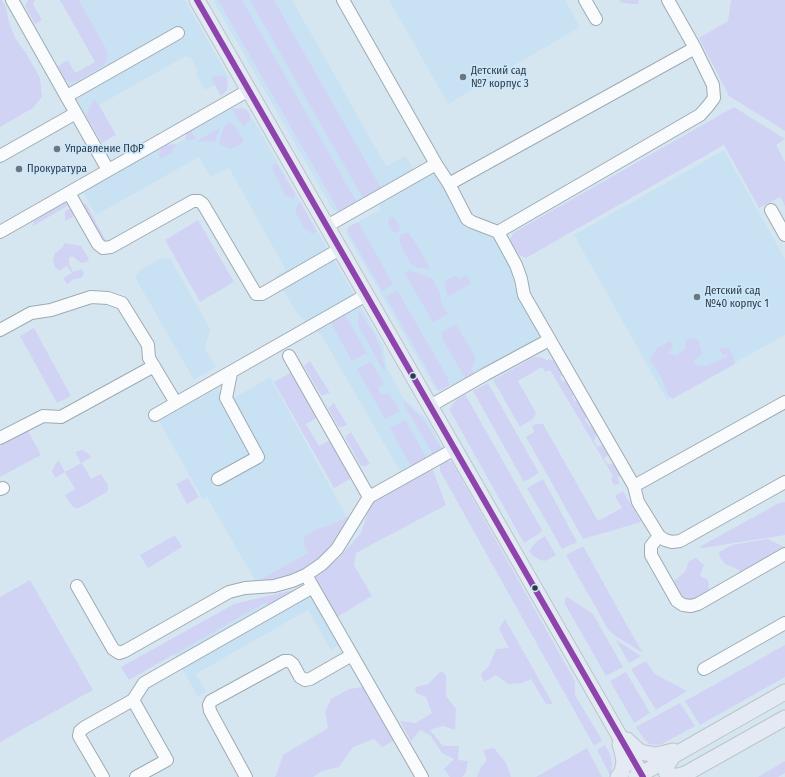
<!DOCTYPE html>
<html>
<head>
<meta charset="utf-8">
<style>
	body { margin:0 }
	canvas { display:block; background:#d6e6f0 }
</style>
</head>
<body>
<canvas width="785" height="777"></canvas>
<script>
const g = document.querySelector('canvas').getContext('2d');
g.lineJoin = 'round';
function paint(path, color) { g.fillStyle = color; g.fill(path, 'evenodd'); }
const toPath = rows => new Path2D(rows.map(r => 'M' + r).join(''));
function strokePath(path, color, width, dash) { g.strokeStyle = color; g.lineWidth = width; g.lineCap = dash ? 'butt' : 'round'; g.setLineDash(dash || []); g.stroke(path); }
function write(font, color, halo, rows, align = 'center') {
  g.font = font + ' "Fira Sans Condensed",sans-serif'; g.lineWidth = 3.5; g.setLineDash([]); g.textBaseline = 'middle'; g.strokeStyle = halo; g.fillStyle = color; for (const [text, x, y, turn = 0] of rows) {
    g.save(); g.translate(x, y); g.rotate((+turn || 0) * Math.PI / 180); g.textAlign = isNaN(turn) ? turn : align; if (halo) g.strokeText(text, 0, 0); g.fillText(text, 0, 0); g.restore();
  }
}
const built = toPath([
	[79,0,185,0,230,80,223,76,211,78,215,85,205,90,196,73,198,72,191,58,186,56,99,105,94,100,86,116,65,80,69,82,72,82,77,81,107,50],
	[213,0,292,0,386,166,406,156,414,171,339,213,333,210],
	[389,0,565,0,580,27,448,104],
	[233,108,241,108,245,109,248,111,383,345,387,368,404,399,426,418,443,448,440,452,402,475,322,336,298,315,275,276,286,270,229,168,211,177,199,157,96,215,83,192,166,145,177,144,185,139,187,133,224,112],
	[724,150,785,259,785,335,667,400,574,235],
	[432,173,438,174,477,227,484,234,494,239,502,251,514,274,514,287,541,336,466,380,449,386,439,391,435,389,346,233,348,227,380,210,380,205,382,203],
	[170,258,210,329,205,349,216,367,194,380,135,277,140,270,159,259],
	[270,377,347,517,330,525,316,529,308,553,256,582,207,497,203,500,159,421,163,419,218,388,222,396,232,399],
	[305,587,317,600,341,644,331,650,308,610,196,674,206,692,198,697,174,654,263,604,274,605]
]);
const green = toPath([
	[0,0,2,0,6,8,9,22,15,38,26,53,40,78,42,97,33,108,0,127],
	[28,0,36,0,34,2,33,4,42,20,35,24,25,6],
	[60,0,79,0,107,50,108,53,107,59,103,66,77,81,72,82,69,82,65,80,58,66,68,60,75,73,95,62],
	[218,0,242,0,356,201,339,211],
	[250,0,274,0,381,188,363,198],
	[620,0,639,0,638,4,630,4,620,2],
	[731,0,785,0,785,131,729,96,699,38,728,21],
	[219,75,226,77,228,83,227,90,221,96,211,78,215,76],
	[94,99,99,105,116,135,102,143,86,116],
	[734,107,785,139,776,145,785,162,785,206,780,197,759,208,724,145,526,258,519,255,510,240,513,233],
	[237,108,245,109,248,111,250,115,250,120,243,127,232,109],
	[229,123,232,124,235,126,244,142,231,149,221,145,219,142,224,127],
	[220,128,215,142,205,141,199,142,197,141],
	[191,131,196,139,188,140,185,139,187,133],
	[176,144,171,153,160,159,159,154,161,148,166,145],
	[276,163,295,193,294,199,285,195,272,168,273,164],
	[300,201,317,232,312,234,304,228,296,213,296,208],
	[64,203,69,205,33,226,34,221],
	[81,203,86,204,109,246,105,245],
	[71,208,74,212,73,217,65,221,65,211],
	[389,217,394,217,400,227,399,232,396,233,392,231,388,223],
	[198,220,234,282,200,302,165,240],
	[358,222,393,284,382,291,347,230,348,227],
	[408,232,420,250,430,269,418,268,411,264,399,242,400,235],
	[65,243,81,246,89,259,87,262,81,263,72,256,69,258,69,264,73,272,82,269,84,274,81,278,74,279,67,284,63,278,72,273,67,266,59,271,55,267,53,260,55,253,62,248],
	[408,270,432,278,440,293,441,302,448,314,433,322,405,274],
	[456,275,459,279,467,275,470,281,470,284,448,297,444,282],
	[397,290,448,378,449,386,439,391,386,297],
	[359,311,374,333,382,352,381,354,386,372,382,368,358,325,358,314],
	[345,315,367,353,352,361,331,323],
	[454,325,457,326,475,356,474,365,471,368,475,375,466,380,442,338,442,332],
	[34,328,71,396,57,403,20,336],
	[695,338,700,342,700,348,703,354,693,361,696,365,705,366,727,357,728,354,722,355,720,348,728,348,732,353,735,364,672,399,668,394,660,375,650,360,657,348,670,341,673,345,672,349,668,353,676,355,685,349,685,343,687,339],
	[534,357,540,357,548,361,548,359,558,362,566,374,560,377,562,381,571,383,576,391,572,397,575,401,581,400,588,413,585,420,589,426,598,429,594,441,597,447,607,443,612,451,604,459,608,464,619,463,624,472,618,477,619,484,614,485,611,479,613,476,550,370,545,372,542,367,518,381,536,413,533,419,520,427,493,380],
	[310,361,330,393,324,395,321,395,304,366],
	[371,361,384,384,378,388,381,395,389,393,400,411,385,419,357,369],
	[292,372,318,417,306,424,319,446,330,440,352,478,334,488,274,382],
	[488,383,539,473,524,482,473,391],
	[465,394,542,530,540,533,524,543,449,409,456,400],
	[402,401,405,402,423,419,442,449,440,452,434,456],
	[334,403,347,425,342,427,338,426,328,408],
	[405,420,426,457,411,466,390,428],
	[536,424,543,424,598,521,622,508,615,496,623,491,641,522,583,539,526,437,534,432,532,426],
	[28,431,41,455,0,477,0,446],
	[351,432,370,464,365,466,361,466,345,437],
	[82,450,88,453,91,457,82,463,91,479,101,474,108,485,108,489,107,492,79,508,75,508,72,506,65,495,75,489,65,472,55,478,52,471,56,463,59,461,65,472,81,463,75,452],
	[443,461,448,461,452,462,575,681,575,695,602,740,599,743,595,745,593,744,440,471,440,466],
	[433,470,446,505,356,553,354,565,372,596,337,617,314,578,338,559,361,533,371,503,413,478],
	[188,478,199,497,187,504,176,484],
	[543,479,577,542,562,549,527,488],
	[785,502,785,535,702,548,699,547,779,503],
	[350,516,350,522,336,543,327,553,301,573,274,581,256,582,308,553,303,543,305,536,316,529,330,525],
	[175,535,182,547,148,568,140,555],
	[545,536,556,555,545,561,540,560,532,555,529,551,537,541],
	[767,539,785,547,785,550,743,573,735,568,725,564,720,558,719,552,732,545],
	[583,546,629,629,643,653,614,635,608,629,566,555],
	[696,558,704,565,700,576,708,580,709,589,707,595,692,601,682,597,674,581,685,572,689,561],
	[30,580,93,690,0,742,0,597],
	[305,587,273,605,263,604,129,680,121,667,234,604],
	[565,597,569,598,593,614,623,667,606,676,565,604],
	[505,619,553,704,546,704,531,679,522,683,508,684,496,675,484,682,481,674,489,666,496,649,509,648,499,629],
	[616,640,641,656,629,663],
	[785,645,785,677,700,725,685,701],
	[646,661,655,674,687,691,656,710,631,669],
	[441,671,446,675,446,696,456,709,455,730,443,726,430,730,443,746,459,746,458,760,468,761,466,772,462,777,450,777,444,769,454,759,442,753,430,735,420,730,411,741,400,721,416,723,432,713,426,697,416,693,415,687,428,684],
	[626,672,650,713,634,723,610,681],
	[363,687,394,741,382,747,374,739,353,747,339,767,322,771,313,777,274,777,276,776,283,755,328,728,325,712,331,699,349,689],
	[680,703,695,726,662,744,655,745,649,744,644,739,636,727],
	[605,745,611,756,612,763,611,777,597,750],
	[494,748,506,763,511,777,477,777,481,767,487,760,483,750],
	[587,748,602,777,536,777],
	[785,761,785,773,778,777,758,777]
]);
const minor = toPath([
	[12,0,108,170],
	[343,0,436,164,449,184,467,219,472,222,498,232,516,265,521,279,524,295,634,486,638,502,659,536,665,540,672,542,680,541,785,482],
	[585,0,596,19],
	[67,96,178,33],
	[0,156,76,113],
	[449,184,695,48],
	[69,193,98,244,103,248,111,247,193,201,199,201,203,204,256,294,262,294,340,249],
	[771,210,785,235],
	[327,226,436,164],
	[0,232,249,90],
	[498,232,700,115,708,106,714,98,713,85,695,48,668,0],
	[0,330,31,313,51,310,91,297,108,298,122,303,148,345,149,358,176,403],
	[289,356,369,497],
	[430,406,486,374,549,340],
	[155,415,366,295],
	[0,438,43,416,61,417,154,366],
	[218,479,258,457,226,398,231,373],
	[634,486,785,402],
	[0,489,3,488],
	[659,536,651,546,651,555,677,601,683,605,691,606,698,604,785,554],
	[306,575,422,777],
	[77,586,113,649,119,653,125,651,229,592,245,588,274,586,292,581,306,575,322,564,337,549,369,497,455,449],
	[704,669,785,623],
	[133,700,144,683,313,587],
	[103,777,79,736,80,731,85,727,133,700,167,760,136,777],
	[246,777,210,711,209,705,211,701,284,661,289,661,293,664,300,677,305,680,310,679,352,655]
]);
const major = toPath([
	[197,0,643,777],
	[627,740,632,745,640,752,656,755,673,751],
	[674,755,669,762,666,767,666,772,669,775,673,776,678,776,685,774],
	[618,777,622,772,624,761,622,751,620,744],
	[636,777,785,692],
	[680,777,785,718]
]);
const bus1 = toPath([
	[197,0,643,777]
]);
const markers = [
	[463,77,4,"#6a7780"],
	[57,149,4,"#6a7780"],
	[19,169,4,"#6a7780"],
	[697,297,4,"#6a7780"],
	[413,376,3.5,"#303b43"],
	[535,588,3.5,"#303b43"]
];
const poiNames = [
	["Детский сад",471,71],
	["№7 корпус 3",471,84],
	["Управление ПФР",65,149],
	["Прокуратура",27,169],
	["Детский сад",705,291],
	["№40 корпус 1",705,304]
];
paint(built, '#c8e2f4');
paint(green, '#d1d3f5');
strokePath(minor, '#9eabb2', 14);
strokePath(major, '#bcc4c9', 17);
strokePath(minor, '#f9fbfd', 12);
strokePath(major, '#e4eaf3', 15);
strokePath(bus1, '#8e44ad', 6);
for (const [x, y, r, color] of markers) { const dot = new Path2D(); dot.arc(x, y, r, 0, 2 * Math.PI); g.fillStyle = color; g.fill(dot); strokePath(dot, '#cce7fb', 1.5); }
write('11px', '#303b43', '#cce7fb', poiNames, 'left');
</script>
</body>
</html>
